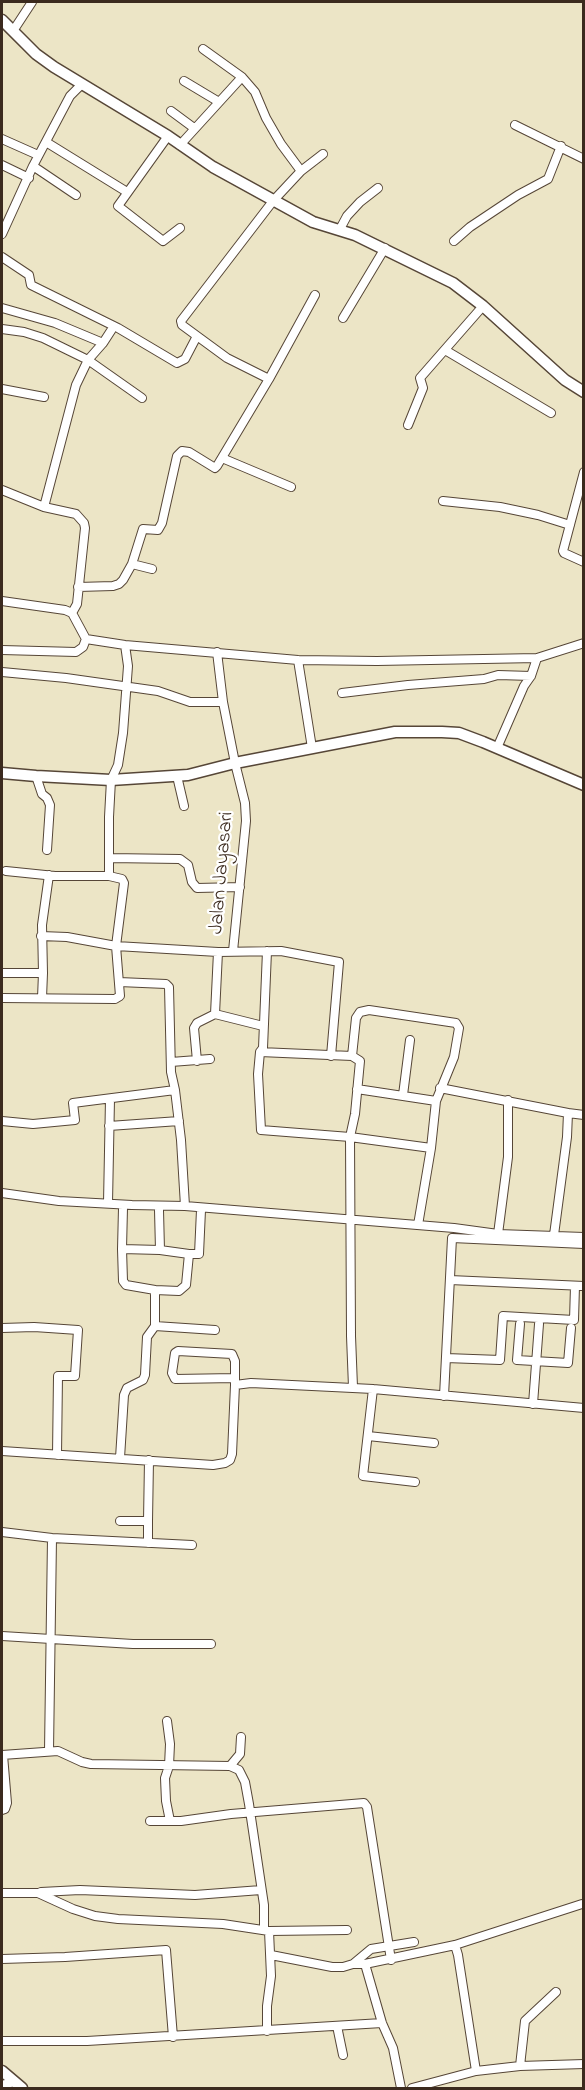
<!DOCTYPE html>
<html>
<head>
<meta charset="utf-8">
<style>
	body { margin:0 }
	#map { position:relative; width:585px; height:2090px; overflow:hidden; background:#ece5c6; font-family:"Indie Flower",sans-serif }
	canvas { display:block }
	.frame { position:absolute; inset:0; border:3px solid #3b2a1e; pointer-events:none }
</style>
</head>
<body>
<div id="map">
<canvas width="585" height="2090"></canvas>
<div class="frame"></div>
</div>
<script>
const g = document.querySelector('canvas').getContext('2d');
g.lineJoin = 'round';
const toPath = rows => new Path2D(rows.map(r => 'M' + r).join(''));
function strokePath(path, color, width, dash) { g.strokeStyle = color; g.lineWidth = width; g.lineCap = dash ? 'butt' : 'round'; g.setLineDash(dash || []); g.stroke(path); }
function write(font, color, halo, rows, align = 'center') {
  g.font = font + ' "Indie Flower",sans-serif'; g.lineWidth = 4.5; g.setLineDash([]); g.textBaseline = 'middle'; g.strokeStyle = halo; g.fillStyle = color; for (const [text, x, y, turn = 0] of rows) {
    g.save(); g.translate(x, y); g.rotate((+turn || 0) * Math.PI / 180); g.textAlign = isNaN(turn) ? turn : align; if (halo) g.strokeText(text, 0, 0); g.fillText(text, 0, 0); g.restore();
  }
}
const minor = toPath([
	[13,31,32,2],
	[184,81,219,102],
	[171,111,194,128],
	[515,125,584,159],
	[168,136,118,206,163,241,180,228],
	[2,139,38,155],
	[46,142,127,192],
	[180,145,242,77,203,49],
	[2,165,29,178],
	[33,166,76,195],
	[301,171,323,154],
	[340,229,347,216,360,202,378,188],
	[2,234,33,166,70,96,82,84],
	[454,241,470,227,518,195,548,179,561,146],
	[2,257,29,275,31,285,118,328,177,363,185,359,197,336],
	[2,308,55,323,103,343],
	[343,318,385,248],
	[2,329,24,332,43,338,88,360,142,398],
	[445,350,551,413],
	[269,379,315,295],
	[2,389,44,397],
	[408,425,423,388,420,378,483,306],
	[222,458,291,487],
	[584,472,563,551,564,553,584,562],
	[2,490,44,507,76,514,84,523,85,528,77,604,72,613],
	[443,501,500,507,538,515,570,525],
	[44,507,76,385,88,360,103,343,114,326],
	[132,564,152,569],
	[78,587,113,586,119,584,123,580,132,564,143,529,158,530,162,523,177,456,182,451,189,452,215,468,217,466,269,379,227,358,182,325,181,321,273,201,301,171,281,144,266,118,255,92,242,77],
	[2,601,65,610,72,613,86,639,125,645,298,660,377,661,537,658,584,643],
	[125,645,128,666,123,733,118,765,111,780,109,817,109,876,122,879,124,883,116,946,218,952,281,951,339,962,331,1056],
	[2,650,76,652,83,647,86,639],
	[298,660,312,748],
	[2,672,66,678,158,691,190,702,223,702,217,652],
	[342,693,408,685,484,679,498,675,531,676],
	[223,702,235,763,245,803,246,821,233,951],
	[497,748,524,686,531,676,537,658],
	[36,776,42,794,47,798,50,805,47,850],
	[177,776,184,806],
	[109,858,180,859,188,865,192,882,197,888,240,887],
	[6,871,55,876,109,876],
	[267,951,263,1048,260,1052,258,1074,261,1130,350,1137,431,1148,436,1101,454,1057,459,1028,456,1023,369,1010,360,1012,356,1018,352,1056],
	[218,952,215,1014,263,1026],
	[2,973,43,973,42,925,49,875],
	[119,982,166,984,169,987,171,1072,175,1090],
	[2,998,115,999,120,996,116,946,67,937,41,936],
	[42,998,43,973],
	[260,1052,352,1056,360,1061,355,1114,350,1137,351,1336,353,1387],
	[197,1061,194,1028,197,1023,215,1014],
	[171,1062,210,1059],
	[440,1088,568,1113,567,1137,554,1235],
	[357,1089,436,1101],
	[403,1095,410,1040],
	[568,1113,584,1115],
	[2,1121,33,1124,75,1120,73,1103,175,1090,181,1140,185,1206,132,1205,59,1201,2,1193],
	[109,1126,179,1121],
	[108,1203,110,1099],
	[185,1206,454,1228,498,1234,508,1157,508,1100],
	[418,1225,431,1148],
	[498,1234,584,1237],
	[122,1249,123,1208],
	[189,1254,199,1254,201,1210],
	[450,1280,584,1286],
	[155,1290,126,1285,123,1281,122,1249,160,1250,159,1210],
	[520,1324,517,1360,568,1363,571,1328],
	[155,1326,215,1330],
	[2,1328,34,1327,78,1330,75,1376,58,1376,57,1455],
	[446,1358,500,1360,503,1316,574,1320,575,1286],
	[235,1385,235,1361,232,1354,178,1351,175,1353,172,1373,175,1379,235,1378],
	[373,1389,363,1476,415,1482],
	[444,1396,452,1238,584,1244],
	[533,1404,539,1324],
	[368,1436,434,1443],
	[2,1451,213,1465,225,1463,230,1460,232,1454,235,1385,251,1383,373,1389,584,1408],
	[120,1458,124,1395,127,1388,143,1380,145,1375,147,1337,155,1326,155,1290,179,1291,186,1285,189,1254,160,1250],
	[120,1521,148,1521,149,1460],
	[148,1521,148,1543],
	[2,1532,52,1538,192,1545],
	[2,1636,133,1644,211,1644],
	[167,1721,170,1744,169,1766,165,1778,166,1801,170,1821],
	[49,1751,52,1538],
	[2,1755,58,1751,82,1762,91,1764,230,1766,239,1770,245,1782,249,1804,264,1905,264,1930],
	[230,1766,240,1754,241,1737],
	[2,1810,5,1809,7,1803,3,1755],
	[150,1821,181,1821,231,1814,364,1803,367,1807,391,1960],
	[41,1892,80,1890,195,1895,261,1890],
	[2,1893,38,1893,73,1909,95,1916,118,1919,223,1924,269,1931,347,1930],
	[455,1945,458,1955,476,2071],
	[271,1955,332,1967,343,1967,353,1964,371,1949,414,1942],
	[2,1959,65,1957,166,1950,173,2037],
	[353,1964,365,1964,455,1945,582,1904],
	[365,1964,382,2023,393,2048,401,2088],
	[337,2026,343,2055],
	[267,2031,267,2006,271,1976,269,1931],
	[2,2041,87,2041,382,2023],
	[520,2066,525,2021,556,1992],
	[2,2085,14,2082],
	[412,2088,476,2071,520,2066,584,2064]
]);
const tertiary = toPath([
	[2,20,36,54,54,67,168,136,213,167,313,222,355,235,453,283,483,306,565,380,584,392],
	[2,773,36,776,111,780,188,775,235,763,395,732,442,732,459,733,483,742,584,785],
	[2,2071,22,2088]
]);
const streetNames = [
	["Jalan Jayasari",223,873,-85]
];
strokePath(minor, '#564637', 10);
strokePath(tertiary, '#564637', 13);
strokePath(minor, '#fff', 8);
strokePath(tertiary, '#fff', 10);
write('20px', '#3b2a1e', '#fff', streetNames);
</script>
</body>
</html>
